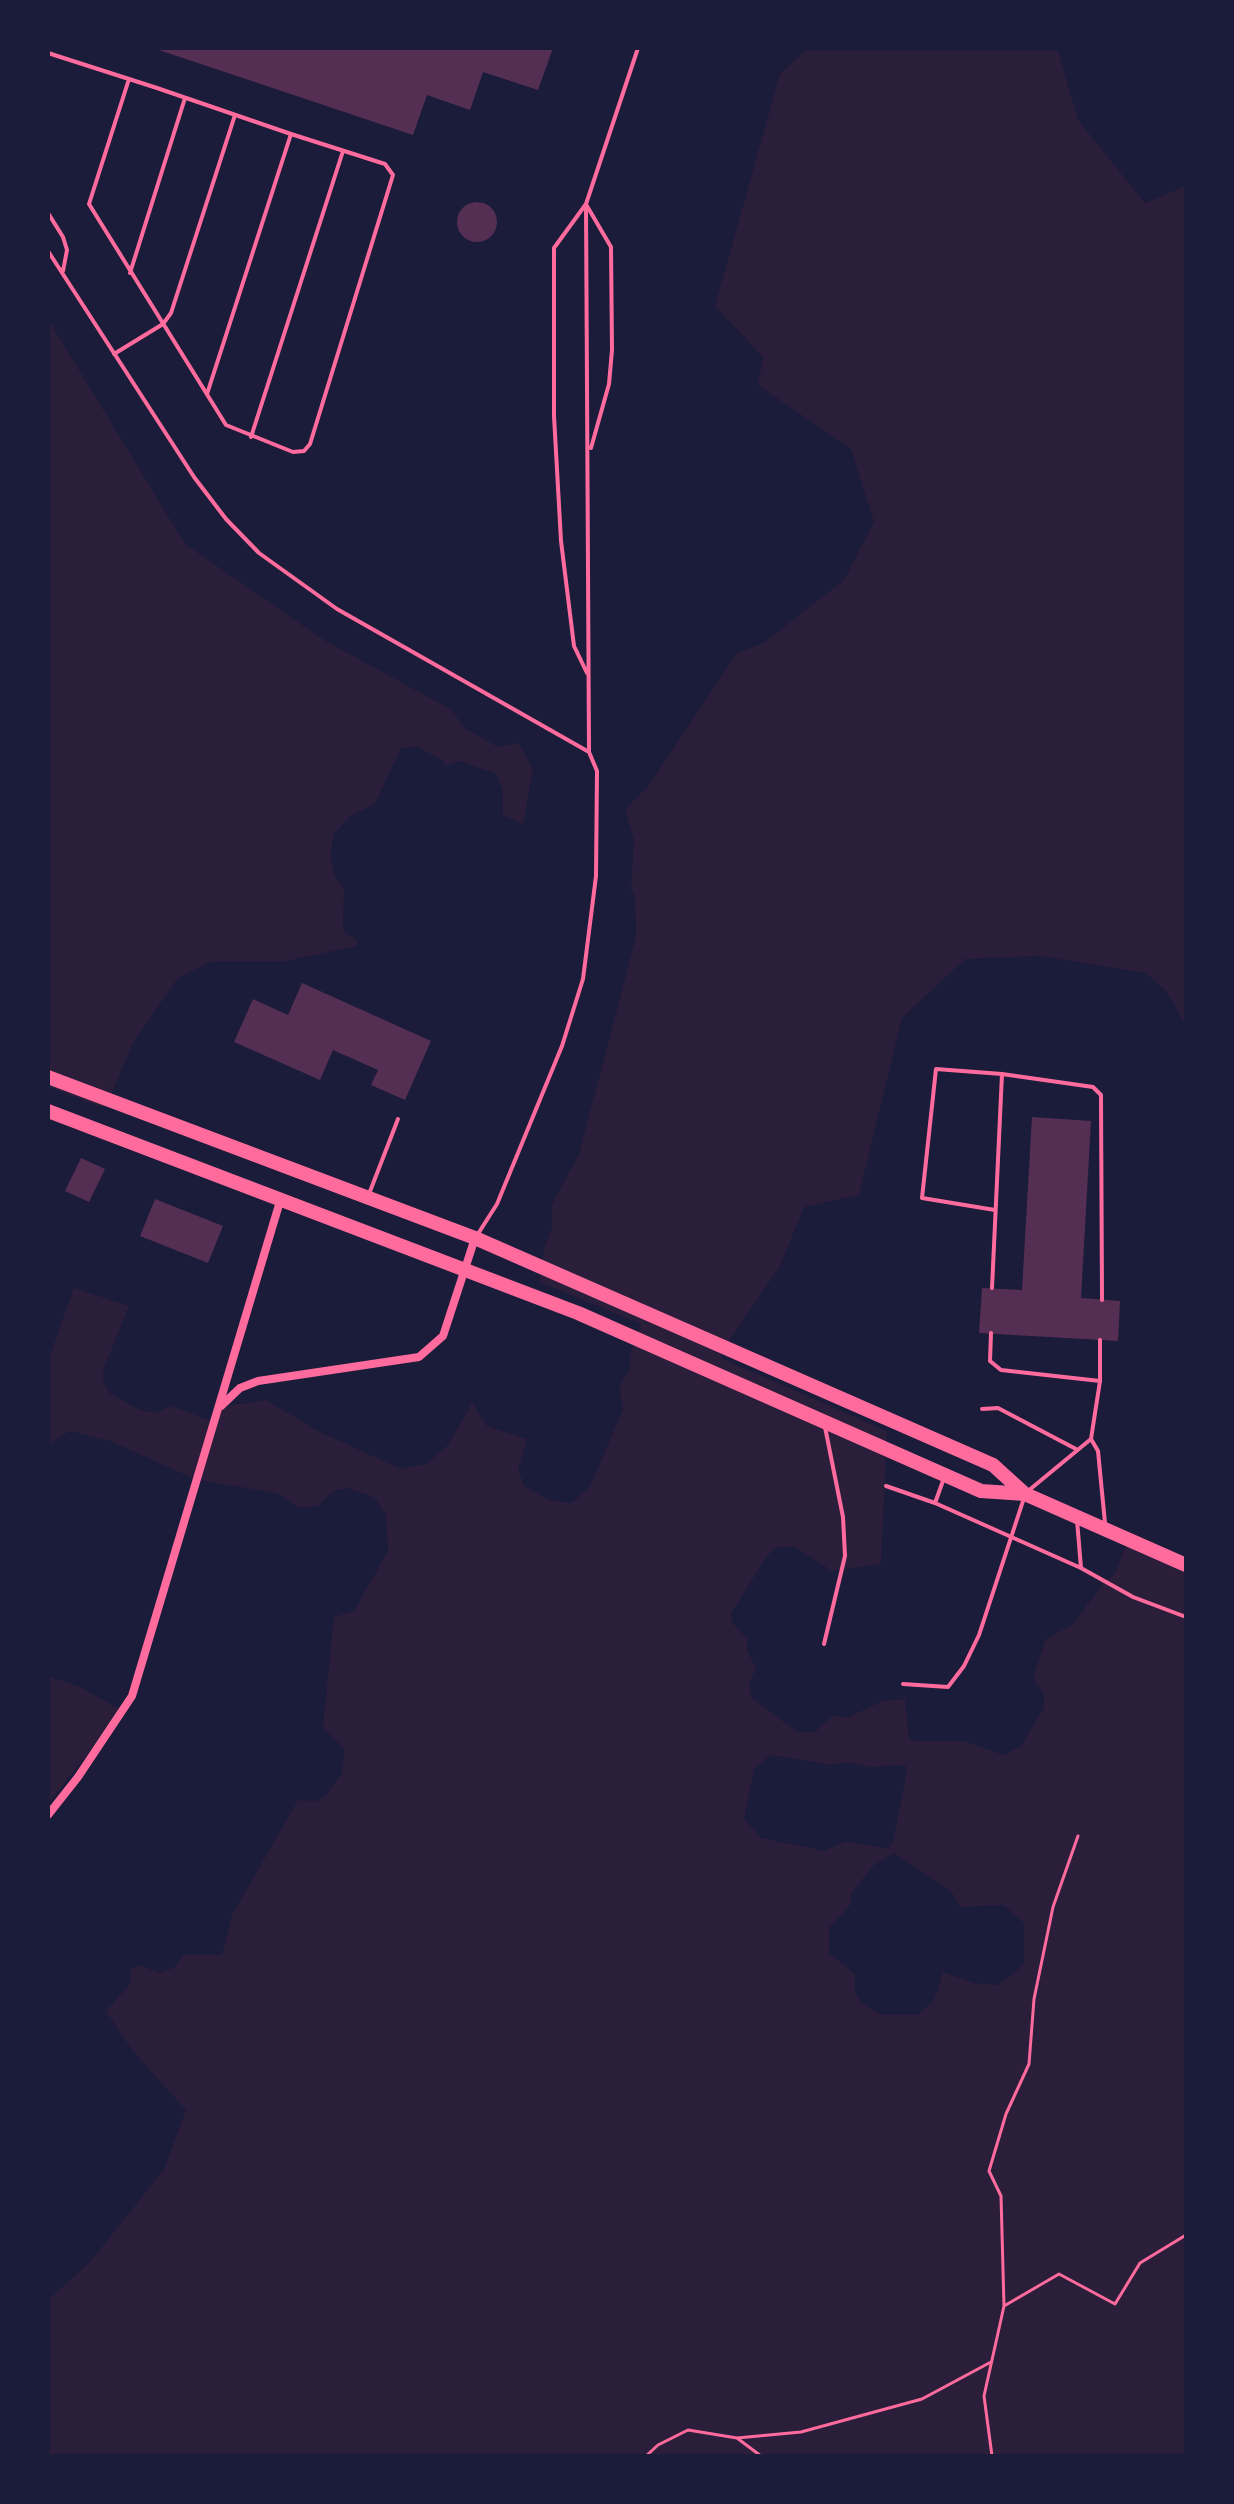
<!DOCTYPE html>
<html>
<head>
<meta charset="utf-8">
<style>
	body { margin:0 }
	#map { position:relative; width:1234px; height:2504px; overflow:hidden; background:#1b1b3a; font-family:Karla,sans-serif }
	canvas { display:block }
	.frame { position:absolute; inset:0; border:50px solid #1b1b3a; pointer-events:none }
</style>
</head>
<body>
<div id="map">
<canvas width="1234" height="2504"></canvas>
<div class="frame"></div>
</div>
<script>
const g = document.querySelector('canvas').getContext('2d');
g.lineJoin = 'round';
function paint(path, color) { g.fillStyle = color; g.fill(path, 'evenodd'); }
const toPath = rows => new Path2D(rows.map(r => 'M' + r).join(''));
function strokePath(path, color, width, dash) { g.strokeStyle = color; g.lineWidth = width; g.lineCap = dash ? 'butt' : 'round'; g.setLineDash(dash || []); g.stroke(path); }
const green = toPath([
	[808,48,1057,48,1078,120,1145,203,1186,186,1186,1025,1167,992,1146,973,1039,956,965,959,902,1018,859,1195,804,1207,780,1266,720,1354,723,1359,887,1431,881,1564,832,1571,795,1547,778,1547,768,1555,731,1613,732,1622,747,1639,747,1651,756,1667,749,1685,752,1698,797,1732,814,1732,834,1715,847,1718,882,1701,905,1699,909,1738,913,1741,963,1741,1004,1755,1021,1746,1044,1708,1044,1694,1033,1678,1046,1639,1072,1625,1105,1581,1115,1574,1130,1534,1186,1559,1186,2456,48,2456,48,2300,90,2262,164,2169,186,2110,132,2050,106,2011,130,1984,131,1969,139,1965,160,1973,175,1967,184,1955,222,1955,232,1915,298,1800,316,1801,325,1797,342,1773,345,1750,323,1727,334,1617,354,1611,388,1551,386,1515,375,1498,347,1488,333,1491,318,1506,300,1508,277,1493,197,1480,110,1441,70,1431,48,1444,48,1361,74,1288,129,1306,104,1368,103,1380,109,1393,140,1410,157,1413,170,1406,210,1420,220,1407,266,1400,320,1432,401,1469,426,1464,448,1445,472,1403,487,1426,527,1439,518,1469,524,1486,549,1500,571,1503,590,1487,623,1409,619,1388,630,1368,630,1356,641,1324,540,1282,544,1248,552,1228,552,1204,579,1154,636,937,635,896,631,890,634,839,625,809,649,785,736,654,765,642,844,580,874,522,851,449,758,385,763,357,715,306,780,74],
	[771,1755,831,1765,848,1762,870,1767,905,1765,907,1771,893,1842,888,1849,845,1841,825,1851,761,1838,744,1819,754,1769],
	[894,1853,951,1891,960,1907,1003,1905,1024,1923,1024,1964,998,1985,974,1983,943,1972,934,2000,917,2015,882,2015,861,2003,855,1993,855,1974,829,1953,829,1928,850,1905,852,1892,875,1864],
	[48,319,185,544,324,640,452,710,464,728,498,747,519,743,533,769,523,824,503,815,503,791,497,774,459,761,444,766,444,761,418,747,401,748,375,804,350,816,334,834,330,856,335,876,344,889,343,930,357,940,357,946,286,961,210,962,178,978,134,1041,106,1106,101,1107,48,1087],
	[48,1676,80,1687,122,1710,48,1804]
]);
const building = toPath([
	[153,48,553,48,538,90,483,72,470,110,427,95,413,135],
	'457 222a20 20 0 1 1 40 0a20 20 0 1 1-40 0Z',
	[302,983,431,1041,405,1100,371,1085,378,1070,333,1050,320,1080,234,1042,253,999,288,1015],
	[1032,1117,1091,1121,1081,1298,1120,1301,1118,1341,979,1333,982,1288,1022,1290],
	[81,1158,105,1169,89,1202,65,1191],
	[155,1199,223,1226,208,1263,140,1236]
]);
const path = toPath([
	[1004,2306,1001,2196,989,2171,1006,2114,1029,2064,1034,1999,1053,1907,1078,1836],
	[737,2438,801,2432,922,2399,991,2362],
	[646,2456,658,2445,688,2430,737,2438,761,2456],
	[992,2456,984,2396,1004,2306,1059,2274,1115,2304,1140,2263,1186,2235]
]);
const service = toPath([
	[48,53,129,79,157,88,291,134,385,164,393,175,310,444,304,451,293,452,226,425,89,204,129,79],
	[587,206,611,247,612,350,609,384,591,448],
	[48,213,63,237,67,250,63,271],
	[48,251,194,477,226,519,259,553,337,609,589,752,586,204],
	[130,273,185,98],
	[114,354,163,324,171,313,235,115],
	[207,394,291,134],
	[251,437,343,151],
	[587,673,574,646,561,541,554,416,554,248,586,204,638,48],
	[369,1194,398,1119],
	[995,1210,922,1198,936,1069,1002,1074],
	[476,1237,497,1204,562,1046,583,979,596,876,597,771,589,752],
	[992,1288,1002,1074,1093,1087,1101,1095,1102,1300],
	[991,1333,990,1361,1001,1370,1100,1381],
	[1100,1340,1100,1381,1091,1439,1098,1451,1105,1523],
	[982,1409,998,1408,1076,1449],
	[944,1478,935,1503,1081,1568],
	[886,1486,935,1503],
	[1028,1491,1091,1439],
	[1077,1520,1081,1568,1133,1597,1186,1617],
	[824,1644,845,1556,843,1517,825,1427],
	[903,1684,948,1687,964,1666,979,1635,1024,1498]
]);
const minor = toPath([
	[221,1406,240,1388,258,1381,419,1357,443,1336,475,1238],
	[48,1815,78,1777,132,1696,281,1198]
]);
const trunk = toPath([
	[48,1077,475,1238,993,1465,1025,1494,1186,1565],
	[48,1111,578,1313,981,1491,1025,1494]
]);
paint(green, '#2a1e3b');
paint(building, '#542f53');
strokePath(path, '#ff6b9d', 3);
strokePath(service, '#ff6b9d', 4);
strokePath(minor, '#ff6b9d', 8);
strokePath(trunk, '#ff6b9d', 14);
</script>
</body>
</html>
